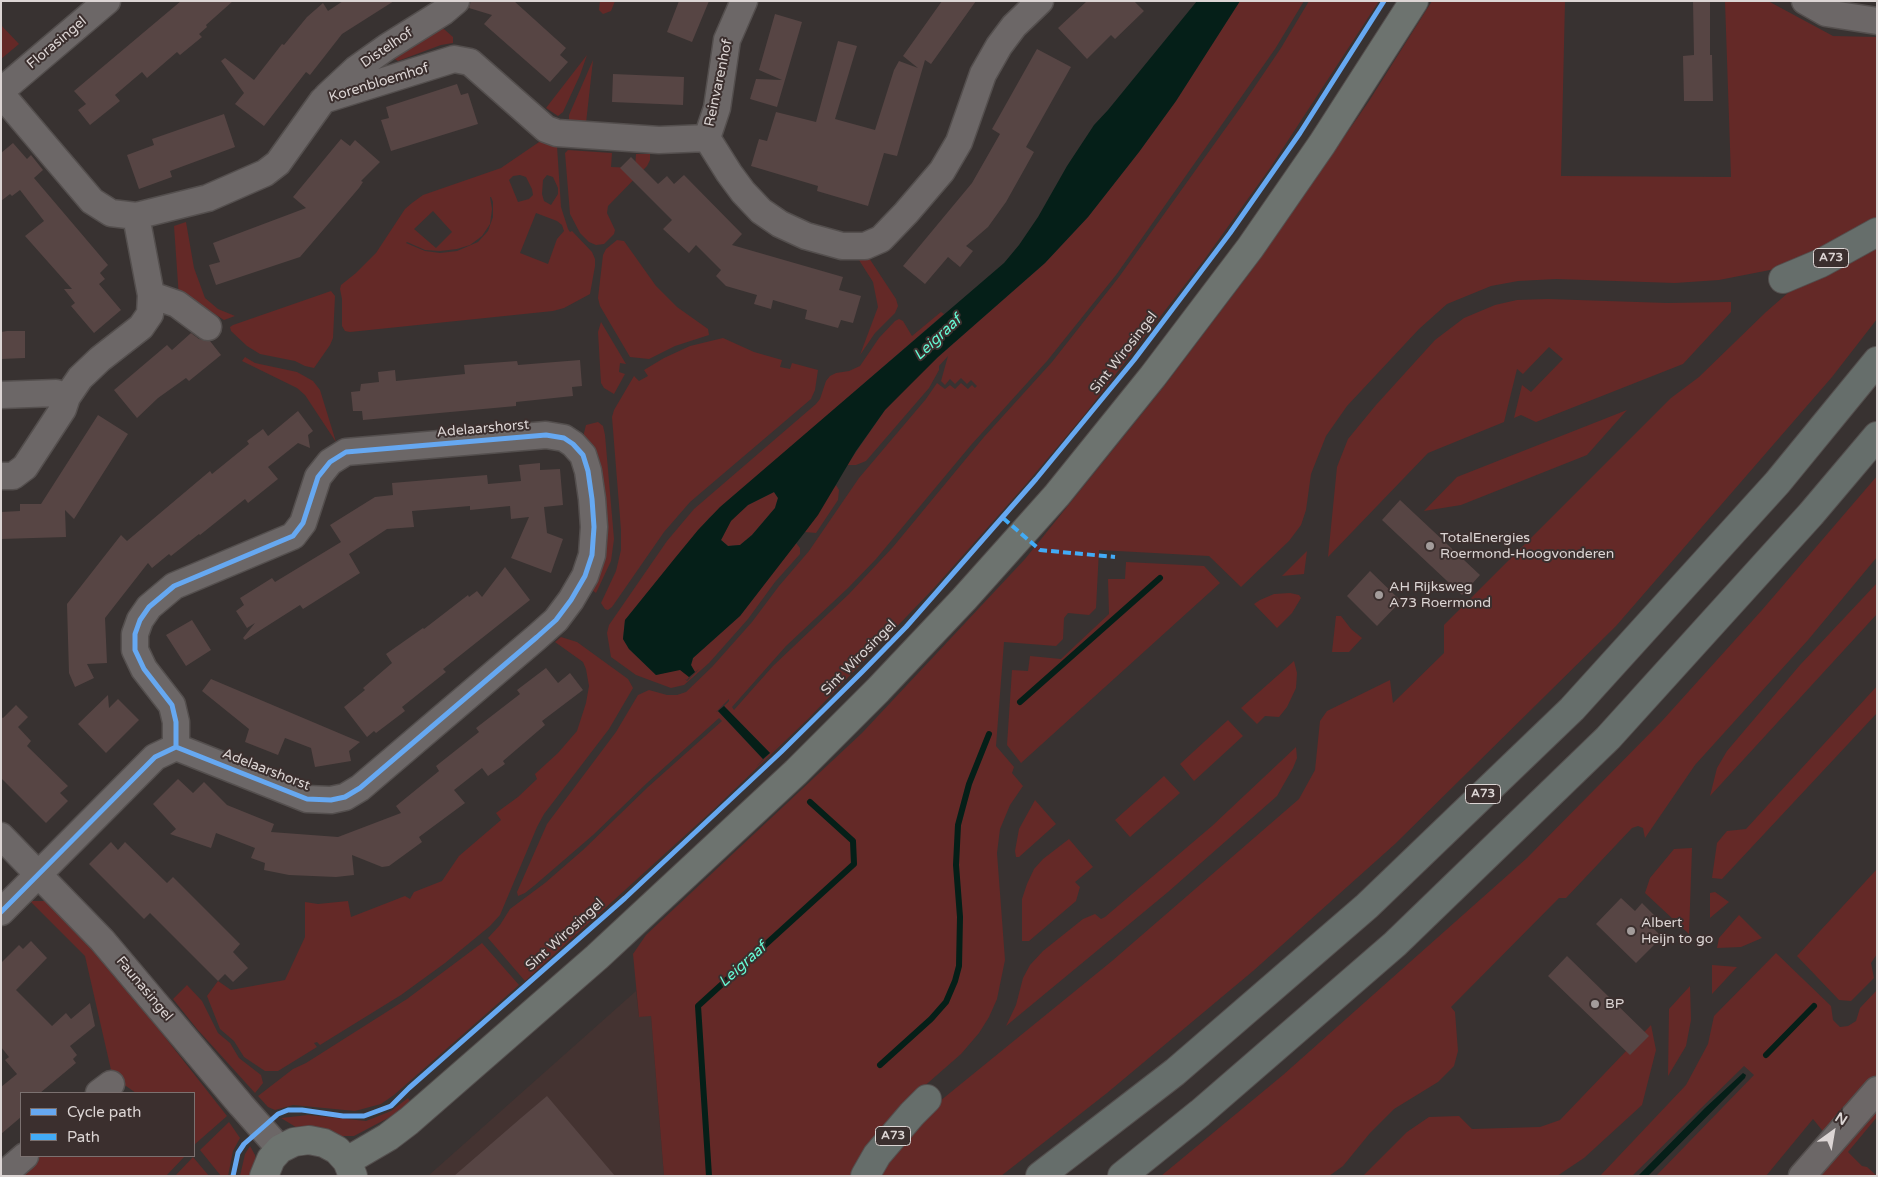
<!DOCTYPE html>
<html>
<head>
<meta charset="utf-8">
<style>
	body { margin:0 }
	#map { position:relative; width:1878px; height:1177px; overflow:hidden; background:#383231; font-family:"Varela Round",sans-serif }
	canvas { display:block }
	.frame { position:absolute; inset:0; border:2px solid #dcd5d4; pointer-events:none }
	.legend { position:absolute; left:20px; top:1092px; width:175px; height:65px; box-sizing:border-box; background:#3b2f2e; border:1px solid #7b7170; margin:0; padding:6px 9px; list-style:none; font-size:15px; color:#dcd5d4 }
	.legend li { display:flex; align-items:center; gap:10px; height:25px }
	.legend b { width:25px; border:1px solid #7b7170 }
	.north { position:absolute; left:1808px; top:1107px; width:50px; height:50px; -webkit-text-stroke:4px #3b2f2e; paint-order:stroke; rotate:32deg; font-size:14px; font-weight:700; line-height:20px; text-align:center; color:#dcd5d4 }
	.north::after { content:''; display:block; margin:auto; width:18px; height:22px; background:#dcd5d4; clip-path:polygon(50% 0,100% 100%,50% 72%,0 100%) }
</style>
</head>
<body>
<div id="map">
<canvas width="1878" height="1177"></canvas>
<div class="frame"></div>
<ul class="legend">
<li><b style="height:6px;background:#66a8f1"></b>Cycle path</li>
<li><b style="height:6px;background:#42abf6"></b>Path</li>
</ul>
<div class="north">N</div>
</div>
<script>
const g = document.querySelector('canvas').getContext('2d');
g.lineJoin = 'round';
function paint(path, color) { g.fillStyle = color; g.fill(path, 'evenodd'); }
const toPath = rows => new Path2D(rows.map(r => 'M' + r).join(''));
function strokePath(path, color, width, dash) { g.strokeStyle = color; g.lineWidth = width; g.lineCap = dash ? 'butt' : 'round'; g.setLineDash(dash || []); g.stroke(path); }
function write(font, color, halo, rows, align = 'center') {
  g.font = font + ' "Varela Round",sans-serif'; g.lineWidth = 4; g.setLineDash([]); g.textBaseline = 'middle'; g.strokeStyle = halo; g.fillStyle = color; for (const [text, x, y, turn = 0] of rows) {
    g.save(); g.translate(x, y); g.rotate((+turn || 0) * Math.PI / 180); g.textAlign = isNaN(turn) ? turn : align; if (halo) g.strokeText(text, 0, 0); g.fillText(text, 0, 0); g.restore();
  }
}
const built = toPath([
	[636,991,639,1017,651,1015,664,1176,428,1176]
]);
const green = toPath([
	[600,1,615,1,611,11,603,14,599,10],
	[1240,1,1304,1,1275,49,1116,275,1047,361,971,445,876,559,848,588,786,646,732,707,734,710,773,666,849,594,893,547,984,437,1052,362,1119,277,1243,104,1281,48,1309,1,1379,1,1270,168,1204,260,1085,414,1027,483,934,588,808,719,713,810,525,981,488,938,500,925,510,909,545,883,583,850,648,787,722,721,719,718,647,783,593,835,535,885,525,893,518,896,517,892,547,824,616,732,638,695,649,690,667,695,677,695,686,692,712,667,752,622,779,586,809,551,859,478,926,399,937,383,945,389,950,385,955,389,961,383,968,389,972,385,975,388,977,386,971,380,967,384,961,378,955,384,950,379,945,385,941,381,948,356,939,366,939,370,929,388,866,461,856,465,847,465,885,410,909,385,938,357,1045,263,1088,217,1139,152,1176,101],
	[729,699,729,701,724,706,770,753,782,741,756,767,763,759,718,711,716,712],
	[1432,1,1565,1,1561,176,1731,177,1725,1,1768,1,1833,36,1877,37,1877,218,1825,249,1780,268,1719,280,1675,283,1556,279,1518,281,1491,286,1447,304,1419,329,1347,406,1326,436,1311,474,1306,510,1301,525,1289,541,1241,587,1209,556,1099,550,1096,608,1089,615,1068,613,1064,618,1063,639,1056,646,1004,642,996,746,1014,767,1012,773,1023,786,1010,805,1000,829,997,853,1005,960,997,999,989,1017,979,1033,961,1054,905,1103,852,1176,664,1176,651,1016,639,1017,633,954,646,935,862,733,1025,559,1162,389,1252,270,1369,101],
	[437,23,453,37,453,43,441,45,398,61,393,58],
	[1,25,19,44,1,59],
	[587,55,580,75,563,112,558,116,546,108],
	[593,60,586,123,569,120,569,115],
	[542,140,557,146,561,207,568,229,570,232,572,231,592,252,595,259,595,266,590,294,564,308,553,311,350,332,345,331,342,326,342,299,340,289,341,285,356,273,376,253,405,209,412,203,423,195,501,168],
	[520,175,526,177,532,189,533,195,529,199,518,202,509,180,513,176],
	[547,175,553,177,558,188,558,194,551,205,544,201,542,194,543,180],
	[490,197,491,197,493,202,493,217,488,231,478,242,457,251,440,253,425,251,406,243,407,242,425,250,440,251,457,249,470,245,482,236,490,224,492,209],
	[433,211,452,232,436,248,414,229],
	[536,213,557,221,562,225,564,231,557,239,548,264,520,253],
	[568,150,612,153,611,167,635,168,636,154,650,154,650,160,647,166,608,206,607,213,615,230,614,234,604,244,596,245,589,242,580,233,570,214,565,153],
	[186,222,194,268,205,298,218,309,235,316,224,320,199,304,179,298,174,226],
	[617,240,624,241,656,286,677,307,708,329,709,335,675,346,649,359,630,357,600,306,598,298,603,255,606,249],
	[1877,244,1877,319,1832,377,1616,626,1395,844,1253,971,1107,1093,1001,1176,875,1176,940,1101,1112,961,1299,799,1315,770,1320,721,1327,711,1390,680,1393,703,1444,653,1444,625,1671,398,1699,377,1766,312,1797,285],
	[869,258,896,299,898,306,895,313,875,333,860,355,878,307,873,282,859,260],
	[331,291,335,296,333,338,330,345,314,368,305,366,295,361,260,354,247,346,231,331,230,327,233,325],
	[1548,299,1667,303,1731,302,1731,312,1683,364,1536,422,1521,415,1514,418,1522,385,1531,392,1563,359,1549,347,1523,374,1517,369,1504,422,1428,453,1328,557,1337,467,1348,439,1376,405,1435,340,1464,318,1495,305,1517,300],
	[941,312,944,314,709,518,625,620,623,639,629,649,656,675,680,669,689,677,687,680,685,679,687,681,699,669,695,672,692,669,691,665,693,658,740,616,796,543,800,548,800,554,775,582,748,619,709,663,684,685,671,688,636,675,611,657,607,633,609,625,667,541,694,509,816,404,820,399,826,381,830,376,836,373,849,371,860,366,879,338,895,321,899,319,903,321,912,336],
	[601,322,626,364,620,363,619,372,625,374,614,394,604,388,601,383,598,332],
	[723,338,754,352,782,360,780,367,790,369,792,363,818,370,815,390,811,399,690,502,664,532,612,607,608,610,605,609,601,603,616,571,621,550,621,530,612,417,614,410,634,376,639,381,648,376,644,370,664,358,690,346],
	[245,357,255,363,297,372,313,381,320,390,336,442,305,395,297,388,242,361],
	[1627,410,1587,455,1461,505,1424,511,1457,477],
	[598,422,603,426,605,435,614,539,611,561,596,593,588,587,582,441,586,425],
	[1877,476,1877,557,1808,640,1695,765,1645,838,1643,828,1638,826,1632,828,1566,898,1559,898,1451,1007,1455,1012,1458,1051,1454,1066,1438,1082,1394,1109,1370,1133,1343,1166,1329,1176,1161,1176,1283,1075,1527,858,1662,721,1762,610],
	[836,485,839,490,838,500,816,533,805,532],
	[774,492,778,498,775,508,752,535,740,545,728,546,721,540,731,520,748,505],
	[1307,551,1304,574,1282,576],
	[1126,562,1204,566,1220,583,1021,763,1007,745,1012,670,1028,671,1030,656,1061,659,1109,614,1108,579,1125,579],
	[1877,583,1877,614,1710,796,1717,768,1727,751,1800,665],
	[1290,593,1299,595,1301,598,1292,613,1277,628,1254,604,1260,600,1274,594],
	[1336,616,1341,616,1351,629,1362,638,1349,652,1332,652],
	[561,637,577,642,628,679,633,688,609,729,544,814,537,827,500,915,490,926,445,963,401,995,320,1045,317,1042,314,1043,317,1047,278,1071,265,1071,244,1057,234,1041,220,1029,207,996,218,981,231,990,285,980,305,937,305,902,318,904,348,901,351,917,405,896,410,899,414,892,442,881,459,856,501,820,496,813,518,797,537,779,535,774,558,753,577,731,586,703,589,686,586,669,583,662,555,642],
	[1294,661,1297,673,1296,688,1287,707,1279,717,1265,716,1257,724,1241,708],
	[1877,686,1877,713,1722,879,1712,878,1717,843,1727,831,1746,829],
	[1228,720,1243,736,1194,781,1180,764],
	[1296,747,1297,758,1293,768,1277,796,1168,892,1006,1026,1016,1005,1023,978,1030,965,1043,951,1083,919,1095,914,1101,919,1105,917,1212,826],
	[1164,776,1180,793,1130,837,1115,820],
	[1035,800,1056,824,1019,857,1016,857,1015,851,1019,829],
	[1069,839,1093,867,1075,882,1080,887,1076,901,1029,941,1022,941,1022,899,1027,884,1034,869,1043,859],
	[1692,848,1689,934,1645,893,1650,878,1674,849],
	[1877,869,1877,954,1871,963,1874,978,1851,1001,1839,1000,1797,956],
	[1715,892,1729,902,1710,918,1710,893],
	[30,901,45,901,52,904,116,975,227,1116,194,1145,194,1093,136,1093,126,1086,114,1083,85,956],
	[1739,915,1762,938,1741,947,1717,948,1719,938],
	[482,943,519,985,394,1095,381,1104,355,1111,293,1105,275,1110,268,1107,258,1096,293,1069,306,1063,407,999],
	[1776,953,1831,1006,1833,1020,1840,1027,1848,1026,1856,1021,1860,1008,1877,990,1877,1074,1826,1135,1813,1119,1766,1176,1656,1176,1754,1075,1744,1066,1632,1176,1600,1176,1686,1085,1708,1044,1714,1016],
	[1712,965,1737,967,1712,994],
	[187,985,202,1001,218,1033,230,1043,239,1058,261,1075,263,1083,255,1093,197,1029,173,999],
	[1690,986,1691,1020,1686,1046,1668,1076,1669,1009],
	[1651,1025,1656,1050,1642,1105,1584,1158,1557,1176,1363,1176,1407,1132,1429,1117,1459,1116,1472,1129,1540,1127,1560,1120],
	[408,1098,411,1103,390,1117,354,1136,338,1136,299,1129,281,1118,308,1115,366,1121,391,1111],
	[1877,1103,1877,1117,1848,1152,1862,1166,1867,1167,1877,1176,1815,1176],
	[229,1122,240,1138,233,1151,228,1176,221,1176,200,1150],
	[250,1146,255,1155,257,1165,254,1176,240,1176,245,1154],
	[36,1156,185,1156,166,1176,13,1176],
	[193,1157,209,1176,175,1176]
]);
const water = toPath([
	[1197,1,1240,1,1176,101,1139,152,1088,217,1045,263,938,357,885,410,856,451,818,515,805,532,740,616,693,658,691,665,695,672,689,677,680,670,656,675,629,649,623,639,625,620,675,558,698,530,720,507,1004,263,1019,245,1038,217,1067,166,1094,125,1108,110],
	[774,492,778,498,775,508,752,535,740,545,728,546,721,540,731,521,748,505],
	[724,706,770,753,763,759,718,711],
	[1743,1073,1746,1075,1745,1078,1648,1176,1638,1176,1705,1108]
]);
const stream = toPath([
	[1020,702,1160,578],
	[1766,1055,1814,1006],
	[880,1065,931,1019,946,1002,955,981,959,966,960,917,956,865,958,825,969,784,989,734],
	[709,1176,698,1006,854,864,853,841,810,802]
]);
const building = toPath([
	[181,1,233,1,206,25,207,27,199,34,202,37,180,55,177,52,147,78,142,72,115,95,120,101,90,125,78,110,86,104,74,91],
	[343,1,394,1,342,34,310,75,306,72,264,126,235,104,244,93,221,61,225,58,254,80,282,44,284,45,307,17,323,3,328,11],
	[471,1,514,1,566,48,560,55,568,62,550,82,484,24,492,15,469,8],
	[679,1,709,1,692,42,667,32],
	[942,1,976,1,931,64,925,60,897,156,884,153,868,206,817,191,818,186,751,166,759,139,767,141,776,112,816,122,838,41,857,46,835,119,875,130,894,70,899,61,918,68,903,56],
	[1087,1,1134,1,1144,11,1115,39,1111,35,1087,59,1058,28],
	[1693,1,1710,1,1710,55,1712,55,1713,101,1684,101,1683,56,1694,55],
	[775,14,802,22,777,107,750,99,756,79,782,80,759,70],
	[1037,49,1071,67,1026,147,1034,152,1006,202,988,227,966,246,973,251,960,267,948,257,925,284,903,266,972,183,1000,134,992,129],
	[613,74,684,77,683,105,612,102],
	[457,84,461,95,468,93,478,124,391,151,381,120,389,118,386,107],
	[224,114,235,147,170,171,172,177,139,189,127,155,154,145,152,139],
	[341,139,350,146,355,140,380,162,361,181,363,182,359,188,300,257,216,285,209,265,220,262,213,243,306,208,293,197],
	[13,143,27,159,31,155,43,170,34,178,108,265,100,273,105,279,99,284,121,310,94,333,71,306,75,303,64,289,72,289,25,236,44,221,20,190,12,196,10,194,1,201,1,153],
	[631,157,658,184,667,176,674,184,684,175,742,234,732,245,843,277,839,290,861,296,853,323,841,320,838,328,805,319,807,310,773,300,771,309,754,304,757,295,726,286,716,276,721,270,696,245,689,253,663,229,672,220,620,168],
	[7,331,25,331,25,358,1,359,1,332],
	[191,333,199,339,210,341,221,355,189,381,186,378,158,398,137,418,114,390,167,345,172,350],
	[580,360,582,386,572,387,573,396,516,402,516,406,363,420,362,411,353,411,351,392,360,391,361,384,379,382,378,372,395,370,396,381,465,374,464,365,517,361,518,365],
	[298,411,313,431,308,435,310,448,298,443,268,467,278,479,248,503,245,499,200,535,199,534,171,556,169,554,152,568,148,563,105,618,107,663,87,664,94,678,75,687,69,673,67,604,121,535,127,541,210,471,212,474,249,444,247,441,263,429,268,436],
	[98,415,128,434,74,519,65,510,66,537,1,539,1,512,20,511,20,504,41,504],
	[540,463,540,470,560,469,563,505,544,507,547,533,563,539,551,573,511,558,529,517,511,519,510,506,470,510,470,506,412,511,414,527,387,529,349,554,360,573,303,609,300,605,245,640,243,638,255,623,247,628,236,611,244,605,240,598,272,578,275,582,341,542,330,525,375,497,393,495,392,483,487,475,488,484,521,481,519,465],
	[1400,500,1480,575,1462,595,1382,520],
	[505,567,530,600,443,669,446,672,402,707,405,711,376,733,374,731,367,737,344,707,365,690,363,688,392,663,386,654,423,628,424,629,468,595,469,597,477,591,482,597],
	[1370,571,1401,601,1377,626,1347,596],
	[192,620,211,650,186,666,166,635],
	[546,668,558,683,570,673,583,690,542,721,545,725,503,761,505,764,488,776,482,768,454,790,465,803,419,837,422,842,389,866,382,867,352,855,354,875,336,877,289,875,264,870,265,863,251,858,255,848,216,833,211,848,170,834,176,829,153,804,178,779,193,793,204,782,227,805,274,824,271,832,338,837,401,813,396,806,439,771,436,766,479,732,476,728,520,694,517,690],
	[211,679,360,742,349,751,351,761,315,767,311,748,285,738,278,755,245,742,249,729,202,691],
	[108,695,109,708,118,699,139,720,106,753,78,724],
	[16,705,28,717,18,727,31,741,27,746,68,786,60,793,68,801,46,823,1,778,1,717,3,718],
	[111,842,118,850,125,842,167,883,173,877,240,944,233,952,248,968,233,982,225,974,218,981,150,913,144,919,89,864],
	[1621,898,1635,911,1642,903,1656,917,1649,924,1662,937,1636,963,1596,924],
	[31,941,47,958,16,990,52,1026,66,1013,71,1019,90,1003,95,1026,70,1046,77,1055,73,1059,76,1063,40,1093,21,1093,21,1117,1,1134,1,1087,17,1074,5,1060,9,1057,1,1047,1,963,19,945,23,949],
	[1567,956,1649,1036,1630,1055,1548,976],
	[547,1096,615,1176,454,1176,521,1118]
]);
const minor = toPath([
	[1805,1,1826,13,1877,21],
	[1,91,107,1],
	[1,94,92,201,111,213,136,216,208,198,265,173,278,163,323,100,454,59,470,62,546,129,557,133,659,140,707,138],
	[327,96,356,69,387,47,443,12,456,1],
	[707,138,729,173,743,192,761,211,780,224,806,236,842,246,865,246,881,239,906,213,942,171,959,142,983,74,999,46,1014,26,1040,1],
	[707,138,717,108,727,40,744,1],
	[151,295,177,304,208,327],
	[1,395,56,393,67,397],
	[1,476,13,476,25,467,63,409,67,397,80,378,100,359,141,327,150,314,151,295,136,216],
	[1,836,102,940,241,1105,280,1149],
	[1,912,155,757,176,747,307,799,331,800,345,797,360,788,537,637,556,620,571,600,585,576,592,555,594,527,592,499,588,471,583,455,573,444,564,438,546,435,346,452,330,462,318,477,303,523,293,536,174,586,149,607,140,620,135,634,135,650,144,669,172,705,176,722,176,747],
	[99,1093,111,1084],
	[2,1176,25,1156],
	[1802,1176,1877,1090]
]);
const major = toPath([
	[347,1161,388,1137,409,1121,597,957,796,772,878,690,964,599,1057,495,1153,376,1250,248,1322,144,1414,1],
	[264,1176,271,1159,280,1149,294,1142,309,1140,324,1143,337,1150,347,1161,353,1176]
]);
const highway = toPath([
	[1783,279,1821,263,1877,232],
	[865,1176,877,1155,912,1114,927,1099],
	[1040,1176,1175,1072,1367,906,1572,709,1777,483,1877,361],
	[1122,1176,1200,1113,1395,944,1608,738,1811,514,1877,436]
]);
const quiet = toPath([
	[1003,518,1040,550,1115,557]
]);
const cycleway = toPath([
	[1,912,155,757,176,747,307,799,331,800,345,797,360,788,537,637,556,620,571,600,585,576,592,555,594,527,592,499,588,471,583,455,573,444,564,438,546,435,346,452,330,462,318,477,303,523,293,536,174,586,149,607,140,620,135,634,135,650,144,669,172,705,176,722,176,747],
	[233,1176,238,1153,244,1144,278,1114,288,1110,302,1110,343,1116,364,1116,391,1106,409,1088,625,898,781,752,862,672,906,627,1036,479,1134,360,1230,233,1300,133,1384,1]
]);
const markers = [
	[1430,546,5,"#a39c9b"],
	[1379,595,5,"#a39c9b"],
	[1631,931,5,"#a39c9b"],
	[1595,1004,5,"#a39c9b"]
];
const shields = [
	[1831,258,35],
	[1483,794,35],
	[893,1136,35]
];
const shieldNames = [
	["A73",1831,258],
	["A73",1483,794],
	["A73",893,1136]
];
const streetNames = [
	["Florasingel",57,43,-40],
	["Distelhof",387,48,-34],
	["Korenbloemhof",379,83,-17],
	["Reinvarenhof",719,83,-78],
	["Sint Wirosingel",1124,353,-52],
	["Adelaarshorst",483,429,-5],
	["Sint Wirosingel",859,658,-45],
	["Adelaarshorst",266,770,21],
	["Sint Wirosingel",565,935,-42],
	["Faunasingel",144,989,50]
];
const poiNames = [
	["TotalEnergies",1440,538],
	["Roermond-Hoogvonderen",1440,554],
	["AH Rijksweg",1389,587],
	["A73 Roermond",1389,603],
	["Albert",1641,923],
	["Heijn to go",1641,939],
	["BP",1605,1004]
];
const waterNames = [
	["Leigraaf",938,338,-43],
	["Leigraaf",743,965,-42]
];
paint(built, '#443331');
paint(green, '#642927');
paint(water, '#051f18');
strokePath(stream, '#051f18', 6);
paint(building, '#574544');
strokePath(minor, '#544f4e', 29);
strokePath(major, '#544f4e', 30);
strokePath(highway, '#544f4e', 30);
strokePath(minor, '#6c6767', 26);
strokePath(major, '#6d736f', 28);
strokePath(highway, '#666e6b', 28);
strokePath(quiet, '#42abf6', 4, [8, 4]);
strokePath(cycleway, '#66a8f1', 5);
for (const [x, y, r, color] of markers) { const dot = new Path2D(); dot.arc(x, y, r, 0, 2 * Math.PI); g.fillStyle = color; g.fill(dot); strokePath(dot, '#3b2f2e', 2); }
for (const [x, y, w] of shields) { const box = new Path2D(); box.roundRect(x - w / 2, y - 9.5, w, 19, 4); g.fillStyle = '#3b2f2e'; g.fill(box); strokePath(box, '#dcd5d4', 1); }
write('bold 12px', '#dcd5d4', null, shieldNames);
write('14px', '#dcd5d4', '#3b2f2e', streetNames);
write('14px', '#dcd5d4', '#3b2f2e', poiNames, 'left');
write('italic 15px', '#66f8d3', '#3b2f2e', waterNames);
</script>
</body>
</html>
